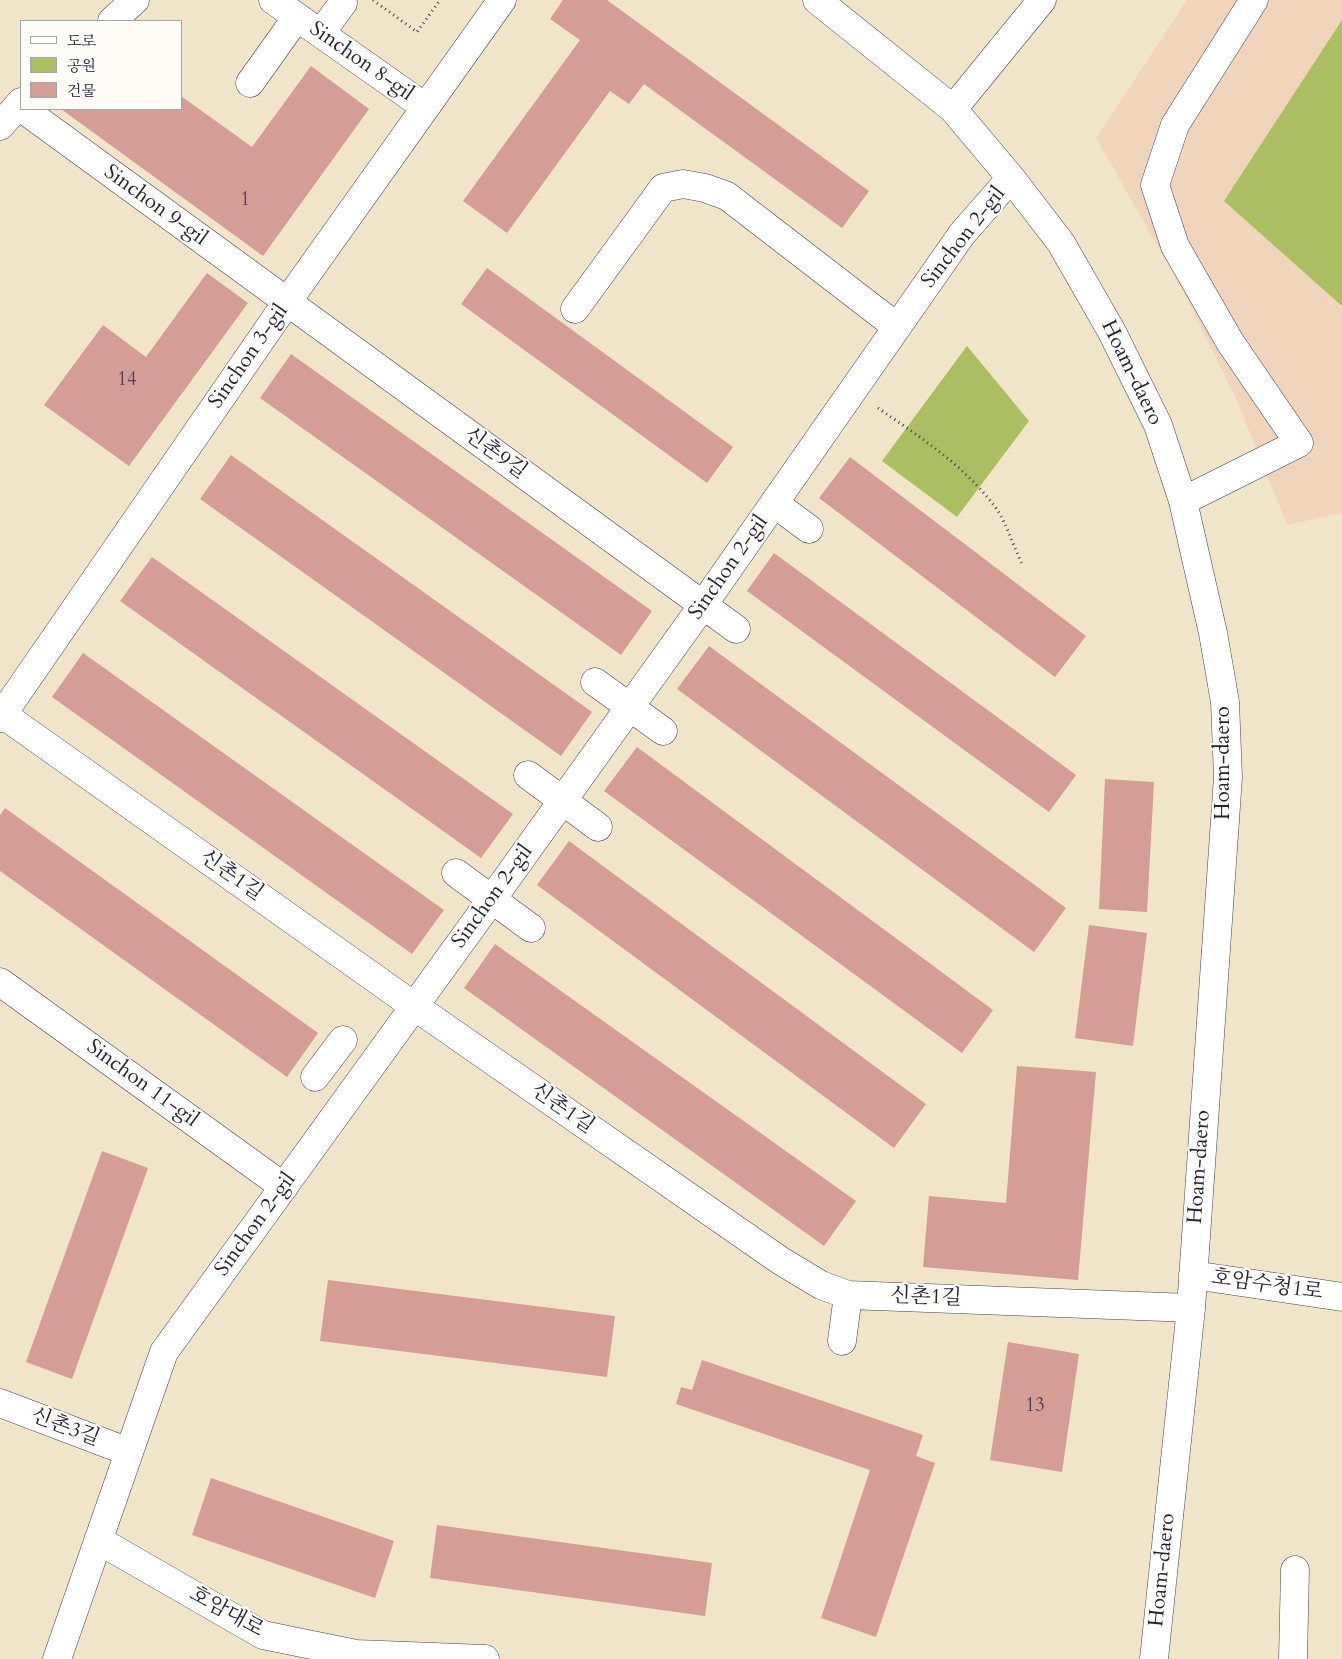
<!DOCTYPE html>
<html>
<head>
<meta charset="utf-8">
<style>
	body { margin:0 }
	#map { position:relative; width:1342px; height:1659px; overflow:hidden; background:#f1e5c9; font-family:Cardo,"Noto Serif KR",serif }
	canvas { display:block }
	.legend { position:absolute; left:20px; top:20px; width:162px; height:90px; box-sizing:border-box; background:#fdfcf7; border:1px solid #a5a5ac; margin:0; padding:6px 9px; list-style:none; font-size:15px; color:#22223b }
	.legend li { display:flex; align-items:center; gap:10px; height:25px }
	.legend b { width:25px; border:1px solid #a5a5ac }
</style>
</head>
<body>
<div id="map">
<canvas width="1342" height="1659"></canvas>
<ul class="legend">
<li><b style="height:6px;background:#fff"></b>도로</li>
<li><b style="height:14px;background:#acbe62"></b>공원</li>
<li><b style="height:14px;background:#d49d96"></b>건물</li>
</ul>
</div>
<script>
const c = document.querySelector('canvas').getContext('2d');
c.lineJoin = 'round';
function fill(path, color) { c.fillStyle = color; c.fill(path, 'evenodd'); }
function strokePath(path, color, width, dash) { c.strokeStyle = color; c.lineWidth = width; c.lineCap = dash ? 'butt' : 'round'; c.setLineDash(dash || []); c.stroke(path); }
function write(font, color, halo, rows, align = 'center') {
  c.font = font + ' Cardo,"Noto Serif KR",serif'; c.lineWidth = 4.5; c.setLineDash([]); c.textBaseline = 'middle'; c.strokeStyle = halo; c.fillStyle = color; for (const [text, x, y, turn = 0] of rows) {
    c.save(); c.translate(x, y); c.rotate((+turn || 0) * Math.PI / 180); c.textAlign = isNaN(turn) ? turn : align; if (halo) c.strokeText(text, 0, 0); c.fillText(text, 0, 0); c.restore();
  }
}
fill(new Path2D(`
	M1187 0H1342V513L1287 525 1237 401 1181 287 1096 138Z`), '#f0d5bc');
fill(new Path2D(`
	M1342 20V306L1224 201Z
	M967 346 1029 421 957 517 882 461Z`), '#acbe62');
fill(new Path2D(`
	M563 0H607L869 191 842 228 644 84 629 104 610 91 507 233 463 201 580 40 550 19Z
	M311 66 369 109 263 256 61 109H181V96L252 147Z
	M487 268 733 447 707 483 461 304Z
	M207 273 248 303 129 466 44 405 103 325 146 357Z
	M291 354 652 611 621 655 260 398Z
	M231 455 592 712 561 756 200 499Z
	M850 457 1086 636 1055 677 819 498Z
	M774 553 1076 775 1049 812 747 591Z
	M152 557 513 814 481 858 120 601Z
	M709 646 1066 908 1034 952 677 689Z
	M83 653 444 910 412 954 52 697Z
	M637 747 993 1010 962 1053 604 791Z
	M1105 779 1154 782 1147 912 1099 909Z
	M5 808 318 1033 287 1077 0 871V815Z
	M569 841 926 1104 894 1148 537 885Z
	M1089 925 1147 933 1133 1046 1075 1038Z
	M495 944 856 1201 824 1246 464 988Z
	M1017 1066 1096 1072 1078 1280 923 1267 929 1196 1006 1203Z
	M102 1151 148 1168 72 1379 26 1362Z
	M328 1280 615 1316 607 1377 320 1341Z
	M1008 1342 1079 1354 1062 1472 990 1460Z
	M702 1360 923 1435 916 1456 935 1463 876 1637 821 1618 870 1470 676 1404 681 1387 692 1390Z
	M211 1478 394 1541 375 1598 192 1535Z
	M437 1525 712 1563 705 1616 430 1578Z`), '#d49d96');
const minor = new Path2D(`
	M273 0 425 107
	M817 0 953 109 1011 178 1061 243 1112 332 1158 425 1183 501 1213 633 1225 702 1228 777 1191 1308 1154 1659
	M112 21 135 0
	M321 33 343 3
	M250 83 297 17
	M23 109 736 629
	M953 109 1042 0
	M0 126 21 102
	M575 309 663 188 683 184 705 188 727 196 897 327
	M1183 501 1299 443 1230 342 1175 246 1155 185 1175 125 1254 0
	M774 503 809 529
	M595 682 663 731
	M2 714 414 1006 781 1261 821 1285 848 1295 1191 1308
	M0 718 287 302 502 0
	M528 775 598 827
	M456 873 531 928
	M0 982 284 1187
	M315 1077 343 1040
	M1193 1275 1342 1297
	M842 1341 848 1295
	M0 1403 129 1452
	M98 1540 263 1635 356 1654 485 1659
	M57 1659 164 1352 492 899 703 605 962 234 1011 178
	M1293 1659 1295 1570`);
strokePath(minor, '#413f50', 29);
strokePath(new Path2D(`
	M373 0 417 32 440 0
	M878 408C921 438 967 467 998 511 1006 524 1015 549 1022 564`), '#413f50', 3, [1, 4]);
strokePath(minor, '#fff', 28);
write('19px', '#4e4152', null, [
	["1",245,201],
	["14",127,381],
	["13",1035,1407]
]);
write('21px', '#22223b', '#fdfcf7', [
	["Sinchon 8-gil",361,62,35],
	["Sinchon 9-gil",155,206,36],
	["Sinchon 2-gil",964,238,-52],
	["Sinchon 3-gil",249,357,-55],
	["Hoam-daero",1131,373,64],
	["신촌9길",495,454,36],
	["Sinchon 2-gil",729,568,-55],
	["Hoam-daero",1224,763,-90],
	["신촌1길",231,876,35],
	["Sinchon 2-gil",493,897,-54],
	["Sinchon 11-gil",142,1084,36],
	["신촌1길",562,1109,35],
	["Hoam-daero",1200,1167,-86],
	["Sinchon 2-gil",256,1225,-54],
	["호암수청1로",1267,1286,8],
	["신촌1길",926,1298,2],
	["신촌3길",65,1428,21],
	["Hoam-daero",1163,1570,-84],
	["호암대로",226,1613,29]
]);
</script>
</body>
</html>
